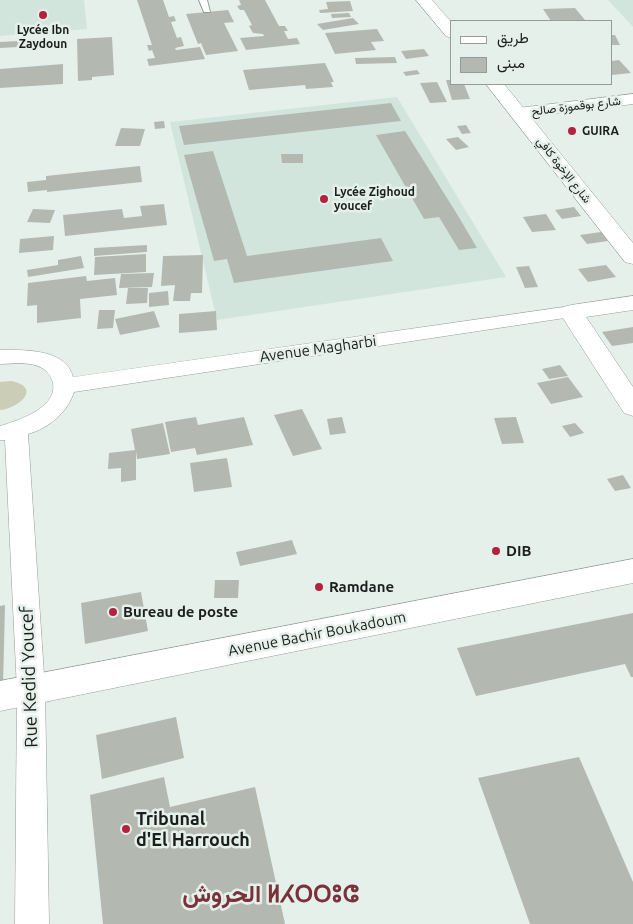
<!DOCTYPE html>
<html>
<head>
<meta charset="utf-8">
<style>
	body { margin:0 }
	#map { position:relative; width:633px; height:924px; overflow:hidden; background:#e5f0eb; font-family:Ubuntu,Vazirmatn,sans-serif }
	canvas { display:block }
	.legend { position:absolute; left:450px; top:20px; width:162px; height:65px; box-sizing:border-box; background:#e5f0eb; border:1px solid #949c99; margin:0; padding:6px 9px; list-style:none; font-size:15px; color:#1a1e1d }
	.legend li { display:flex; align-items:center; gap:10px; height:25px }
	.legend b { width:25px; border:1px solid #949c99 }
</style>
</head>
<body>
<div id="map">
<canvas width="633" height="924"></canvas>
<ul class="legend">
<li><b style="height:6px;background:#fff"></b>طريق</li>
<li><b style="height:14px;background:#b3b9b1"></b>مبنى</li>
</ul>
</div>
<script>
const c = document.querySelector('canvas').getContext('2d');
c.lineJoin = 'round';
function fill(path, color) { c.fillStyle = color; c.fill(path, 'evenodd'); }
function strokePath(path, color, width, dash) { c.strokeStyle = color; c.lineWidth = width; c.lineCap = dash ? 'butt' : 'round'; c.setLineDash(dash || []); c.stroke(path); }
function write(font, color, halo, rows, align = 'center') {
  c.font = font + ' Ubuntu,Vazirmatn,"Noto Sans Tifinagh",sans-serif'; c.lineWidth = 5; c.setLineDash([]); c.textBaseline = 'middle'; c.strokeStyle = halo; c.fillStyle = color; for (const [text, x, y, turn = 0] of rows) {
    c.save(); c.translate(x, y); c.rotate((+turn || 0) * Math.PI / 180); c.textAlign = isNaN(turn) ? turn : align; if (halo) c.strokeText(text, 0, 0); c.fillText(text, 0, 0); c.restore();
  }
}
fill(new Path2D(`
	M0 0H84L87 29 0 36Z
	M608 0H633V27Z
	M397 97 506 277 217 320 170 122Z`), '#d2e5dd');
fill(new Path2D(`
	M11 381C42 387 20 408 0 410V382Z`), '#cccdb7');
fill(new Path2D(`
	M137 0H163L169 17 174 16 176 21 171 22 177 38 181 37 184 46 175 48 176 50 200 47 205 59 149 66 147 59 155 58 152 50 149 51 147 45H152Z
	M239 0H265L279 26H285L288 31H284L288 39 297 38 300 44 246 50 240 38 264 36 263 34 253 33 249 26 252 25 244 10H240L237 6 241 5Z
	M350 1 353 11 320 13 319 10 328 9 326 2Z
	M575 8 585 20 551 21 543 9Z
	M228 10 234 22 224 23 238 51 206 55 201 43 198 44 186 14Z
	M349 13 351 17 332 18 331 14Z
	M353 18 359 24 323 30 317 24Z
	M377 29 384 41 371 42 376 50 335 54 325 33Z
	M612 35H615L620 45H612Z
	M112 37 114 75 92 77V80L78 81 77 39Z
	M38 40 37 46 0 48V42Z
	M424 49 429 56 406 59 401 51Z
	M395 57 397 63 356 64 355 58Z
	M619 60 631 73 612 75V61Z
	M325 63 334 82H331L333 87 306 89 305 85 249 90 243 70Z
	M63 64V84L0 88V69Z
	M417 70 420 74 406 76 403 72Z
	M446 80H452V84H464L470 99 452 100Z
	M437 82 447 102 430 103 420 83Z
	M391 103 401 121 184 145 179 126Z
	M164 121 165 128 155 129 154 122Z
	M466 125 471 133 462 134 457 126Z
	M121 128 145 129 140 146H115Z
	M405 131 457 214 477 248 459 250 439 217 424 219 376 135Z
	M458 137 469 147 456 150 446 139Z
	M213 151 247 256 381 238 393 261 234 283 227 259 214 261 184 155Z
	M281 154H303V163H282Z
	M140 166 142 182 47 192V190L28 192 27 182 46 180V176Z
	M164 204 167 225 65 236 63 215 122 209 124 218 142 216 140 206Z
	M574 207 581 216 562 219 555 210Z
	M33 209 55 210 50 223 27 222Z
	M546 214 556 230 532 232 523 217Z
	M601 232 608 241 587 244 580 235Z
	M54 236 53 250 19 253 20 239Z
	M147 245V252L94 256V248Z
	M146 254V272L94 275 95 257Z
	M203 255 202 293H191L190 301H173L175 285 161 286 163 256Z
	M81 256 84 268 28 277 27 270 58 265V260Z
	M606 265 616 277 588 282 578 269Z
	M529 266 538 287 525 288 516 267Z
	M154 273 152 287 119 288 121 274Z
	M86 276 87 281 115 278 117 295 80 299 81 318 37 323V305L27 306 28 283Z
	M128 288H148L147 303 126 304Z
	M168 291 169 305 149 307V293Z
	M99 310H115L113 328 97 329Z
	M154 311 160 327 120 335 115 319Z
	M216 311 217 330 179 333V314Z
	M633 327V343L612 346 602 332Z
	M560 365 568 376 549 379 542 369Z
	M568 377 583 397 551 404 537 383Z
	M302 409 322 449 293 456 274 415Z
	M196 417 198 425 244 417 253 445 197 455 195 448 171 452 165 422Z
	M342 417 346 433 330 435 327 419Z
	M516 417 524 443 502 444 494 418Z
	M163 423 170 454 137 459 136 451V480L121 482V468L108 469 109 453 135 450 131 429Z
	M575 423 584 433 570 437 562 426Z
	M227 458 232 487 194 492 190 463Z
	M623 475 631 488 615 491 607 479Z
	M292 540 297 554 240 566 236 552Z
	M215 580H239L238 598H214Z
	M141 592 148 631 85 644 81 603Z
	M5 605 3 686H0V606Z
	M633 613V677H631L625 664 476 696 457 648Z
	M176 717 184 758 102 779 96 735Z
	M579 757 633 882V924H530L478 778Z
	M164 777 170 807 255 787 285 924H103L90 795Z`), '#b3b9b1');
const service = new Path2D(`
	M199 0H207L210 12H204Z`);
const minor = new Path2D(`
	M633 94V104L519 118 513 116 511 113 513 110 519 108Z
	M571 306 578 308 581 312 578 316 74 392C67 413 49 428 28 434L45 690 49 924H15L17 690 5 440H0V426C17 421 58 408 53 383 51 377 48 371 42 368 30 361 13 364 0 364V350C23 350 66 348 73 377Z`);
const tertiary = new Path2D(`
	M633 559V583L0 711V681Z`);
const secondary = new Path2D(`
	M416 0H432L452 23V38L446 36Z
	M486 84H504L633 243V264L625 262Z
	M633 296V310L586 317 633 387V416L624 413 559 312 563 307 571 305Z`);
strokePath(service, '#939d9a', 2);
strokePath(minor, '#939d9a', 1);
strokePath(tertiary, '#939d9a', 1);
strokePath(secondary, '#939d9a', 1);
fill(service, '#fff');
fill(minor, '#fff');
fill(tertiary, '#fff');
fill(secondary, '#fff');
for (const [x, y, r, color] of [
	[43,15,5,"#b4223f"],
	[572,131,5,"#b4223f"],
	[324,199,5,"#b4223f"],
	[496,551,5,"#b4223f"],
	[319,587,5,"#b4223f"],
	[113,612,5,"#b4223f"],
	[126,829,5,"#b4223f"]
]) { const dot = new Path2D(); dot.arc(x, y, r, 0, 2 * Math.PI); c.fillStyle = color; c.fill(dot); strokePath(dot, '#e5f0eb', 2); }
write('bold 12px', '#1a1e1d', '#e5f0eb', [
	["Lycée Ibn",43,30,"center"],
	["Zaydoun",43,44,"center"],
	["GUIRA",582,131],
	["Lycée Zighoud",334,192],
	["youcef",334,206]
], 'left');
write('12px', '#1a1e1d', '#e5f0eb', [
	["شارع بوقموزة صالح",576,106,-7],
	["شارع الإخوة كافي",564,170,52]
]);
write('15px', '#1a1e1d', '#e5f0eb', [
	["Avenue Magharbi",318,349,-8],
	["Avenue Bachir Boukadoum",317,634,-11]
]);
write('bold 15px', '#1a1e1d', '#e5f0eb', [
	["DIB",506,551],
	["Ramdane",329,587],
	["Bureau de poste",123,612]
], 'left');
write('18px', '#1a1e1d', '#e5f0eb', [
	["Rue Kedid Youcef",29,677,-92]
]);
write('bold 18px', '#1a1e1d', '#e5f0eb', [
	["Tribunal",136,819],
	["d'El Harrouch",136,840]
], 'left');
write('bold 24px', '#793239', '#e5f0eb', [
	["الحروش ⵍⵃⵔⵔⵓⵛ",271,894]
]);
</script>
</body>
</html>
